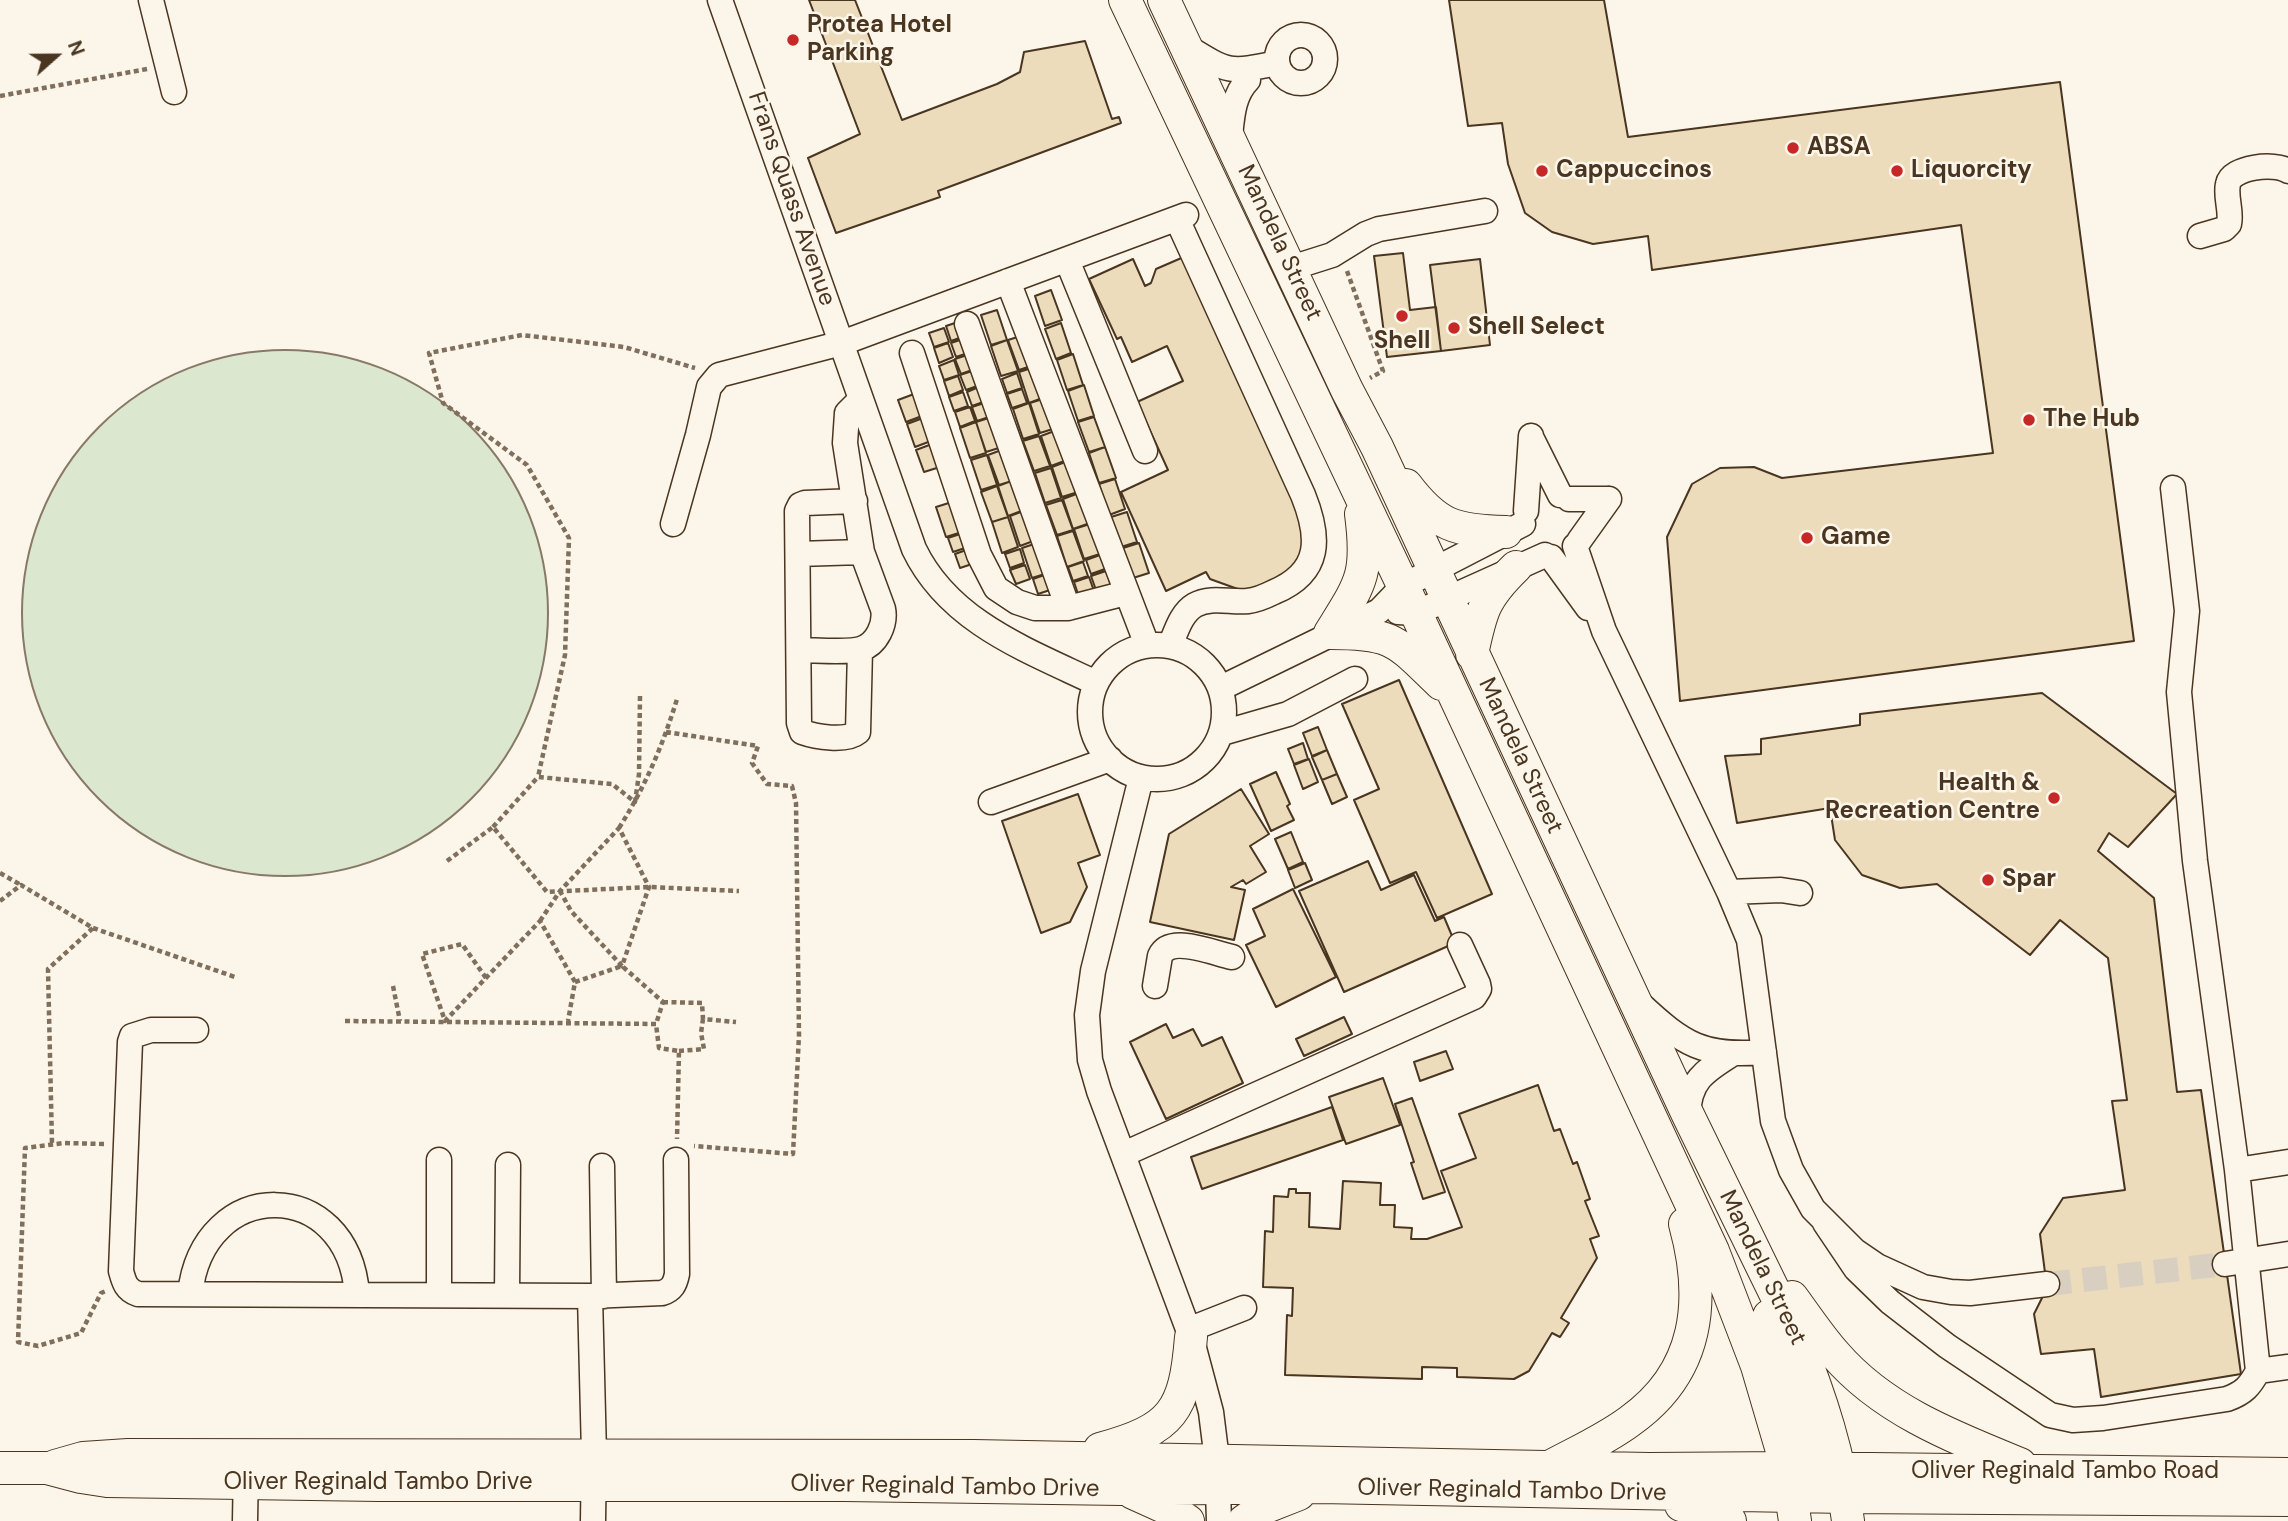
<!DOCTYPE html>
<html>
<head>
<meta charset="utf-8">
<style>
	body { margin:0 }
	#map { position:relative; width:2288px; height:1521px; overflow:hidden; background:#fbf6e9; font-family:"DM Sans",sans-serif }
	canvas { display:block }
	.north { position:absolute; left:21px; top:21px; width:70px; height:70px; -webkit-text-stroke:5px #fbf6e9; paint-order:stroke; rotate:69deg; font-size:19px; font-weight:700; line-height:28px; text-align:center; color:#4a3520 }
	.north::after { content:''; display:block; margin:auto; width:24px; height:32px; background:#4a3520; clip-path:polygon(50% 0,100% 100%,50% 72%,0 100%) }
</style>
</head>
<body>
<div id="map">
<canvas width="2288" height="1521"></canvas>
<div class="north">N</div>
</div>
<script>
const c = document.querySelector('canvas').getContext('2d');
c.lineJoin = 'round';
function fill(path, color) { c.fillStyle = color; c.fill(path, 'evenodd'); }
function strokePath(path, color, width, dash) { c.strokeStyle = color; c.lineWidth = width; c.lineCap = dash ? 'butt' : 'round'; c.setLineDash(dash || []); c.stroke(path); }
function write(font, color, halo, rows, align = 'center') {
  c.font = font + ' "DM Sans",sans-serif'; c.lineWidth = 5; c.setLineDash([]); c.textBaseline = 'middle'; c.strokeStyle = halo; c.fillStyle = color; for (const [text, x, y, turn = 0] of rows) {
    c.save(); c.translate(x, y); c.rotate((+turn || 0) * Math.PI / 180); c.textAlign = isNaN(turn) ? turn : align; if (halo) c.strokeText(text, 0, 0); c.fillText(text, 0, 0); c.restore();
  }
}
const green = new Path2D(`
	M22 613a263 263 0 1 1 526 0a263 263 0 1 1-526 0Z`);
fill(green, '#dce7d0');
strokePath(green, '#887966', 2);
const building = new Path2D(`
	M809 0H855L902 120 997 84 1020 72 1024 52 1085 41 1112 119 1119 117 1121 123 938 191 940 197 836 233 808 158 860 134Z
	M1449 0H1604L1628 137 2060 82 2134 641 1680 701 1667 537 1692 484 1720 468 1754 467 1782 478 1993 453 1961 225 1652 270 1648 236 1593 244 1552 232 1525 213 1508 164 1502 123 1468 126Z
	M1403 253 1410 310 1436 307 1441 351 1387 357 1374 256Z
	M1186 256 1311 530 1299 568 1246 592 1210 579 1206 572 1166 591 1121 492 1168 470 1137 402 1183 381 1167 346 1132 362 1121 337 1117 339 1089 279 1133 259 1145 286 1151 283 1156 269Z
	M1480 259 1490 345 1441 351 1430 265Z
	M1051 290 1062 320 1045 326 1035 296Z
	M997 310 1007 340 991 345 981 315Z
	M961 321 965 336 951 341 946 326Z
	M1061 323 1071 353 1056 359 1045 329Z
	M944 328 949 342 934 347 929 333Z
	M1024 335 1034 365 1019 370 1008 340Z
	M966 338 971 352 956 357 951 343Z
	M1007 340 1018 371 1001 376 991 346Z
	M948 343 953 357 939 363 934 348Z
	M970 354 975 369 961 374 955 359Z
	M1073 354 1083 385 1067 390 1057 360Z
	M954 360 959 375 944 380 939 366Z
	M1035 367 1045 397 1029 403 1019 372Z
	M975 370 980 385 966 390 960 375Z
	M1017 373 1022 388 1007 393 1002 379Z
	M958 376 963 390 949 396 944 381Z
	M1084 385 1094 416 1078 421 1068 391Z
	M981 386 986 401 972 406 967 392Z
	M1022 389 1027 403 1012 408 1007 394Z
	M963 392 968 406 954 411 949 397Z
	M914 394 922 416 906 422 898 400Z
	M1046 398 1056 428 1040 433 1030 403Z
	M987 402 992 416 977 421 972 407Z
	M1029 403 1039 434 1023 439 1013 409Z
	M970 407 975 421 960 427 955 412Z
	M992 417 1002 447 986 452 976 422Z
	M1094 417 1105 447 1089 452 1078 422Z
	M923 418 931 441 915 447 907 424Z
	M976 422 986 453 970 458 960 428Z
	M1057 430 1067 460 1051 466 1041 436Z
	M1039 436 1050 466 1034 471 1023 441Z
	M932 444 940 467 924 472 916 450Z
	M1105 447 1116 478 1099 483 1089 453Z
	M1004 449 1015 480 999 485 988 455Z
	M987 455 997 485 981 490 971 460Z
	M1068 461 1078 492 1062 497 1052 467Z
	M1051 468 1061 498 1045 503 1035 473Z
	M1115 479 1125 509 1109 515 1099 484Z
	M1014 480 1024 510 1008 516 998 486Z
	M997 486 1008 517 992 522 981 492Z
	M1079 493 1090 523 1073 529 1063 499Z
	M1062 500 1073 530 1057 535 1046 505Z
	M952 502 962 532 946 537 936 507Z
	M1026 510 1036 540 1020 546 1010 516Z
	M1127 512 1137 542 1121 547 1111 517Z
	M1008 517 1018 547 1002 553 992 522Z
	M1090 524 1100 554 1084 559 1074 529Z
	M1073 531 1084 561 1067 567 1057 536Z
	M963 533 968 547 953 552 948 538Z
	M1037 543 1048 573 1032 578 1022 548Z
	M1139 543 1149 573 1133 578 1123 548Z
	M969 549 975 563 960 568 955 554Z
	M1020 549 1024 563 1010 568 1005 554Z
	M1100 555 1105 569 1091 574 1086 560Z
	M1083 562 1088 576 1073 581 1068 567Z
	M1025 565 1030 579 1016 584 1010 570Z
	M1106 571 1111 585 1096 590 1091 576Z
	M1047 574 1053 589 1038 594 1033 579Z
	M1089 577 1094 591 1079 597 1074 582Z
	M1399 680 1492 894 1437 918 1416 872 1390 883 1354 800 1379 789 1342 704Z
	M2042 693 2177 794 2128 847 2109 833 2098 851 2154 898 2177 1092 2201 1090 2241 1374 2101 1397 2094 1349 2041 1354 2034 1314 2047 1288 2040 1234 2063 1198 2125 1190 2112 1101 2127 1100 2108 958 2060 920 2030 955 1937 884 1900 888 1862 875 1835 840 1830 808 1737 823 1725 756 1761 754V739L1860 725V714Z
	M1318 727 1327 750 1312 756 1303 733Z
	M1303 743 1308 759 1294 764 1288 749Z
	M1327 750 1337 774 1322 780 1312 757Z
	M1309 759 1318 782 1303 789 1294 765Z
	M1276 772 1290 804 1287 806 1294 820 1271 831 1250 784Z
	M1337 774 1347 797 1332 804 1322 780Z
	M1241 789 1269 834 1250 846 1266 872 1246 884 1243 880 1231 887 1245 890 1234 940 1150 922 1169 834Z
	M1078 794 1100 855 1078 863 1087 887 1070 922 1041 933 1002 821Z
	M1291 832 1303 862 1288 869 1275 839Z
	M1368 861 1381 890 1414 875 1435 921 1444 917 1455 943 1344 992 1299 891Z
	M1305 863 1312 880 1295 888 1288 870Z
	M1293 889 1336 977 1276 1007 1246 945 1265 936 1253 909Z
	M1344 1017 1352 1034 1304 1056 1296 1039Z
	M1166 1024 1173 1038 1193 1029 1202 1046 1222 1037 1243 1083 1166 1119 1130 1042Z
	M1446 1051 1453 1069 1420 1081 1414 1062Z
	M1383 1078 1400 1125 1346 1144 1329 1097Z
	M1538 1085 1554 1131 1560 1129 1573 1164 1577 1162 1590 1199 1585 1201 1599 1236 1590 1239 1597 1258 1561 1318 1569 1323 1560 1337 1552 1333 1529 1371 1514 1379 1457 1377V1368L1422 1367V1379L1285 1375 1287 1315 1292 1316 1293 1288 1263 1287 1265 1231 1273 1232 1274 1196 1288 1197 1289 1189H1296V1193H1310L1309 1227 1340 1229 1343 1181 1381 1183 1380 1205H1395L1394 1227 1412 1228 1411 1239H1427L1462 1227 1441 1171 1476 1158 1459 1114Z
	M1412 1098 1445 1192 1423 1199 1411 1163 1414 1162 1395 1104Z
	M1332 1107 1343 1140 1202 1189 1191 1157Z`);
fill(building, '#ecdcbc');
strokePath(building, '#4a3520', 2);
strokePath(new Path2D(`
	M2047 1284 2225 1264`), '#d8cfc1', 24, [24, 12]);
const minor = new Path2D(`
	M151 0 174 92
	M720 0 914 549C949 622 1027 650 1096 683
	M1277 59a24 24 0 1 1 48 0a24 24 0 1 1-48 0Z
	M1187 47C1229 73 1229 73 1277 63
	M1230 137C1232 117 1233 95 1248 80
	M2200 236 2224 229 2229 224C2232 211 2225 197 2228 184 2231 167 2275 162 2288 171
	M1067 260 1145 451
	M1291 268 1332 255 1366 234 1379 229 1485 211
	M1008 281 1147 645
	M967 324 1068 608 1126 593
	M912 353 979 555 996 588 1017 602 1035 608H1068
	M1531 437 1560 495
	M1569 499H1609
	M855 501 805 503 800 505 797 511 799 723 802 732C816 737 846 742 858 732L860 650
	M1526 511 1531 436
	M673 524 698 435 709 387 719 375 842 343 1186 215
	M1579 541 1609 499
	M1575 546 1604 631 1729 892 1749 940 1773 1121 1791 1170 1813 1209 1855 1251 1877 1266 1923 1287 1951 1292 1970 1293 2047 1284
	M798 554 862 552
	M1551 557 1588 608
	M1398 612 1416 613 1545 555
	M1090 712a67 67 0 1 1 134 0a67 67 0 1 1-134 0Z
	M1170 646C1176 632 1181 613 1195 605 1211 596 1231 603 1248 601 1257 600 1266 596 1274 592 1322 572 1320 537 1303 495L1177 219
	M799 650C814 650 849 653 861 649 877 644 886 624 883 609L862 552 845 443 847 413 861 399
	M1221 688 1379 611 1403 586 1523 524
	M1222 733 1288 714 1355 679
	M1141 778 1093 971 1087 1015 1090 1060 1099 1091 1191 1337 1211 1412 1217 1460 1219 1521
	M991 802 1110 759
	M1729 892 1781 890 1800 893
	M1155 986 1160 956C1170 934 1213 953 1232 957
	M1640 1004C1684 1045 1703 1057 1764 1052
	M196 1030H151L132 1036 130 1042 121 1271C124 1282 126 1290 138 1294L590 1296 662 1293C672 1290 675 1284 677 1274L676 1160
	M1688 1115C1689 1080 1705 1071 1732 1054
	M1124 1154 1474 997 1479 989 1478 984 1460 945
	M439 1160V1294
	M602 1166 604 1296
	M2237 1170 2288 1162
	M1825 1223 1856 1269 1890 1302 1947 1346 2050 1415 2073 1420 2103 1418 2227 1399C2244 1393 2250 1386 2258 1371L2237 1170 2195 861 2179 692 2187 611 2173 488
	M2225 1264 2288 1254
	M190 1294C203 1175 348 1176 357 1294
	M507 1295 508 1165
	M590 1296 594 1454 593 1521
	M1188 1330 1244 1308
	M2258 1371 2288 1367
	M245 1521 246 1466`);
const major = new Path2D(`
	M1125 0 1416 613 1713 1251 1757 1366 1787 1468 1795 1521
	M1164 0 1347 390 1377 447 1688 1115 1796 1336C1821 1397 1840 1456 1848 1521
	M1406 485C1437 526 1455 531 1506 532
	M1330 633C1361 583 1369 575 1361 514
	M1330 633C1395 633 1396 641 1441 684
	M1472 654C1481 611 1484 598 1516 567
	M1792 1297C1806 1316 1819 1336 1835 1354 1883 1410 1953 1437 2020 1464
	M1769 1316 1805 1451 1804 1469 1795 1489
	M1100 1449C1173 1429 1185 1411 1191 1337
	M55 1466 83 1458 128 1455 974 1456 1649 1469 1787 1468 2288 1474
	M1551 1466C1577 1452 1606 1439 1630 1421 1699 1372 1706 1300 1685 1224
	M0 1468H47L81 1477 107 1481 379 1485H844L1122 1489 1320 1487 1845 1497 2288 1500
	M1133 1493 1173 1511 1188 1521
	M1681 1505 1730 1521
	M1244 1521 1261 1509 1299 1494`);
strokePath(minor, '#4a3520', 27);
strokePath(major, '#4a3520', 34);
strokePath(new Path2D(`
	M0 96 147 69
	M1347 271 1383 371 1370 378
	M640 696 639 774 635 802 612 784 538 777 565 655 569 538 527 465 443 403 429 353 522 335 624 347 695 368
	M666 732 758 746 752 763 767 784 792 786 796 803 799 1035 793 1154 694 1146
	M493 827 538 777
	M619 828C645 787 663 745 677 699
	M447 861 493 827 547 892 649 887 739 891
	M0 873 21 885
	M0 901 21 885 93 928 48 969 52 1144
	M540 921 560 891 619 828 649 887 622 966 571 911 560 891
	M93 928 235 977
	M486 978 462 944 422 954 445 1021 540 921 575 982 568 1021
	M575 982 622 966 663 1002 656 1024
	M393 986 400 1021
	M663 1002 702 1003 703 1019 736 1022
	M345 1021 656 1024 659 1048 679 1051 677 1139
	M679 1051 704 1049 701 1033 703 1019
	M104 1144 64 1143 25 1148 18 1342 38 1346 81 1333 101 1293 106 1291`), '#7f6f5c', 4.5, [5, 3.5]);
strokePath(minor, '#fbf6e9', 24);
strokePath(major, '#fbf6e9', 32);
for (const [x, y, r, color] of [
	[793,40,7,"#c62828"],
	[1793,148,7,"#c62828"],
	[1542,171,7,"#c62828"],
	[1897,171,7,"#c62828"],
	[1402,316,7,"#c62828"],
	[1454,328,7,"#c62828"],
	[2029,420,7,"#c62828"],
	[1807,538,7,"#c62828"],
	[2054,798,7,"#c62828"],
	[1988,880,7,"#c62828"]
]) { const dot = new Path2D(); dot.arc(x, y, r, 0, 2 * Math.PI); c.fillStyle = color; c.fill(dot); strokePath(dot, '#fbf6e9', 2.5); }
write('bold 24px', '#4a3520', '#fbf6e9', [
	["Protea Hotel",807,26],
	["Parking",807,54],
	["ABSA",1807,148],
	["Cappuccinos",1556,171],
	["Liquorcity",1911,171],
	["Shell Select",1468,328],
	["Shell",1402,342,"center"],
	["The Hub",2043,420],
	["Game",1821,538],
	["Health &",2040,784,"right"],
	["Recreation Centre",2040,812,"right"],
	["Spar",2002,880]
], 'left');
write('24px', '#4a3520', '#fbf6e9', [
	["Frans Quass Avenue",791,199,71],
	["Mandela Street",1279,243,65],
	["Mandela Street",1520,756,65],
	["Mandela Street",1762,1268,64],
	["Oliver Reginald Tambo Road",2065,1472],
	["Oliver Reginald Tambo Drive",378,1483],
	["Oliver Reginald Tambo Drive",945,1487,1],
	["Oliver Reginald Tambo Drive",1512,1491,1]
]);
</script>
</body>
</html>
